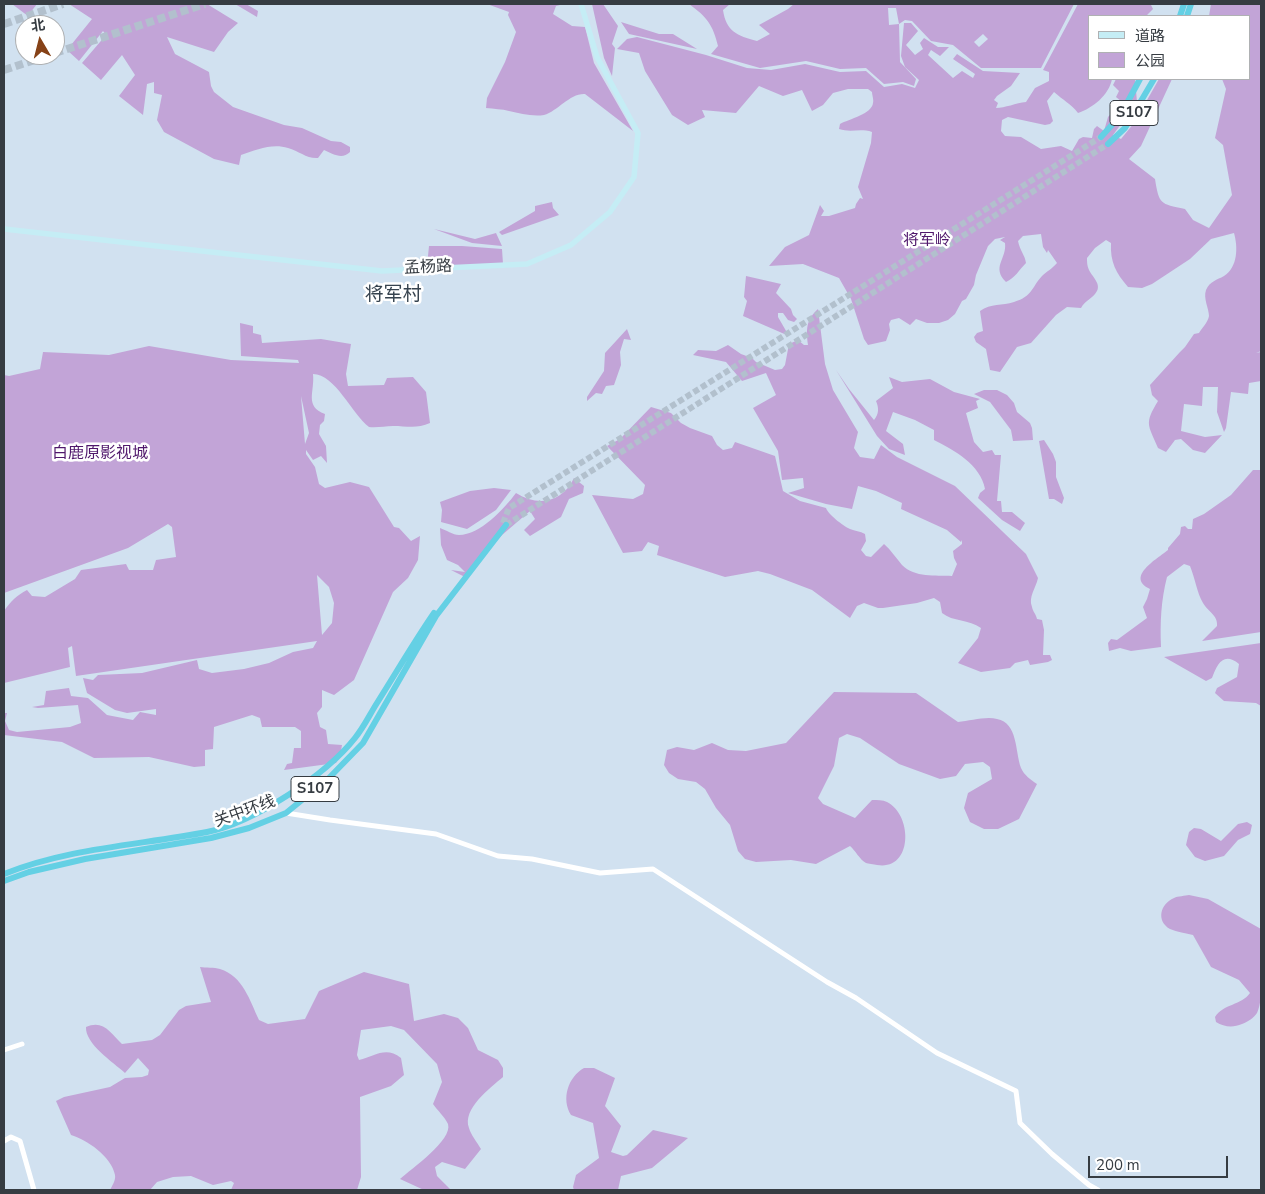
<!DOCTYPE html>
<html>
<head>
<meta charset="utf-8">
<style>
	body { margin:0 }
	#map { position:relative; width:1265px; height:1194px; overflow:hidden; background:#d1e1f0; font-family:"Nunito Sans","Noto Sans SC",sans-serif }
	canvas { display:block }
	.frame { position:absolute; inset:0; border:5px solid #363c42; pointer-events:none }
	.legend { position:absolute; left:1088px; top:15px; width:162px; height:65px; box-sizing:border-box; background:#fff; border:1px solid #afb1b3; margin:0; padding:6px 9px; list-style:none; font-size:15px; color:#363c42 }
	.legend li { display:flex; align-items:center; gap:10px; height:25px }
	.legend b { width:25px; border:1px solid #afb1b3 }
	.north { position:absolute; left:15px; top:15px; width:50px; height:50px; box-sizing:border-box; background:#fff; border:1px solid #afb1b3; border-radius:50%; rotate:352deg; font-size:14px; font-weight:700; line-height:20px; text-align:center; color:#363c42 }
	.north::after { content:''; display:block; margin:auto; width:18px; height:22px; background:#864217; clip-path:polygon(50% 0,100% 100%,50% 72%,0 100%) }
	.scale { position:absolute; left:1088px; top:1156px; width:140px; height:22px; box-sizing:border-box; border:2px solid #363c42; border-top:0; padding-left:6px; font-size:15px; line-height:18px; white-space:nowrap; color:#363c42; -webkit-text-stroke:4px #fff; paint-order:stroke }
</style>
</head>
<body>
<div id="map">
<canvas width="1265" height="1194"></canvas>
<div class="frame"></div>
<ul class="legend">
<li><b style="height:6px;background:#c5edf5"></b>道路</li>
<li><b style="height:14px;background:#c2a4d7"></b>公园</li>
</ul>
<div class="north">北</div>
<div class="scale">200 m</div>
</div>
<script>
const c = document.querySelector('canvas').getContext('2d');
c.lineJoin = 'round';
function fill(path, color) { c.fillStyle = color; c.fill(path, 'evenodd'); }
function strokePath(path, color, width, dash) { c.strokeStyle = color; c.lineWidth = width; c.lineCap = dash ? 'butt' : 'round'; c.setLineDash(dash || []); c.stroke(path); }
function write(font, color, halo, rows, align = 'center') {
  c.font = font + ' "Nunito Sans","Noto Sans SC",sans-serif'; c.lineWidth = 5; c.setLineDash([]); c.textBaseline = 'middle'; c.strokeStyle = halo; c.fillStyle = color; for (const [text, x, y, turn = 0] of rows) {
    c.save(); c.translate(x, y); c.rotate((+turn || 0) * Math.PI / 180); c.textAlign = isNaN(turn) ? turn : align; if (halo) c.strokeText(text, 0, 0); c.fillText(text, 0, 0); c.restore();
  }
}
fill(new Path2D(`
	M12 4H37L30 13 34 17 32 19Z
	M69 4H207L238 23 228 32 214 52 167 37 175 54 209 72 211 86 214 92 233 107 284 125 302 128 331 141 341 142 350 147V152C342 160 333 154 324 150L318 158C307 159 299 151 288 148 272 143 256 150 241 155L239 165 214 159 164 132 157 120 162 95 154 93V82L147 84 143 115 119 96 135 75 122 55 101 80 82 63 106 35 103 31 79 61 67 50 92 19Z
	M235 4H246L258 11 257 17Z
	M487 4H564L556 6 553 14 572 26 585 27 594 63 633 131 585 94C570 93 558 111 544 115 532 117 520 113 509 111 502 109 494 109 486 108L487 98 505 62 516 32 508 15 509 12Z
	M592 4H603L618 26 612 44 615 48 612 76 604 58Z
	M689 4H730L723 10C726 31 737 36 757 41L770 34 759 25 788 9 794 4H1074L1041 68H981L953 45 931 41 912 21 905 20 899 24 896 8H888L889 25 899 24 900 62 916 79 914 86 903 82 884 84 866 68 840 69 806 61 760 68 711 54 718 46C713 25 707 17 689 4ZM983 34 988 39 979 47 974 42Z
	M1078 4H1152L1151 5 1153 9 1146 16H1089V79H1112C1109 95 1093 108 1078 113 1071 104 1063 100 1054 92L1047 101 1053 121 1050 124 1045 125 1008 117 1002 120 1001 131 1005 136 1021 137 1041 149 1061 146 1072 151 1079 139 1083 137 1092 138 1094 129 1097 126 1104 131 1108 117 1122 102 1116 97 1119 91 1113 85 1116 79H1135L1137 102 1113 135 1121 139 1134 123 1159 79H1172L1141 146 1129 159 1155 179C1159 204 1160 204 1185 209L1193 220 1209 228 1232 195 1223 145 1215 138 1226 89 1222 79H1249V16H1209L1211 4H1261V351L1256 353 1261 352V381L1249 383 1248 394 1231 392 1226 428 1224 432 1217 412 1218 387H1203L1202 406 1184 404 1181 431 1205 437 1222 435 1205 453 1193 450 1181 439 1175 440 1166 452 1158 448C1148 424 1144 424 1158 401L1152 395 1150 385 1180 352 1185 347 1194 334 1199 333C1202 328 1208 322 1209 316 1209 309 1203 298 1206 290 1210 281 1217 280 1224 276 1238 267 1238 247 1234 233L1211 239 1190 259 1152 284 1142 288 1128 287C1116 273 1110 262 1111 243L1106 240 1095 248 1087 258C1087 262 1087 266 1089 270 1093 278 1103 285 1095 294 1091 299 1085 301 1081 308L1067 307 1056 315 1031 343 1017 347 1000 372 990 370 986 349 976 342 974 337 977 333 983 331 980 311C991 303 1002 306 1014 302 1033 296 1031 288 1042 276 1047 271 1052 269 1057 263L1048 250 1047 253 1043 247 1041 234 1023 236 1018 241C1020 251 1025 255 1026 263 1019 270 1015 278 1006 282 991 267 1007 259 1005 243L1000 240 1005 237 995 239 988 246 976 275 974 285 966 299 962 301 955 314 948 320 939 323H927L916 319 910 325 899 318 891 320 889 324 890 330 886 341 868 345 864 339 851 299 839 278 803 264 769 266 785 247 809 235 820 205 824 211 821 216H829L855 208 856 204 860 198 863 199 858 187 871 143 872 132C860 128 851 133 839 129L840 124C849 119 872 114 873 103 874 100 872 95 872 92L868 89H848L833 93 823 105 812 111 802 90 783 96 759 86 736 113 702 110 705 117 688 125 672 115 645 71 639 53 617 49 627 39 637 37 706 55 747 68 771 70 805 64 840 72 866 71 884 87 902 84 915 88 919 80 905 67 901 56 904 23H911L918 31 906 45 915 55 923 49 920 43 924 38 938 47H949L940 56 931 50 928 55 953 78 962 71 973 78 975 74 953 59 957 54 983 71 1020 73 1011 86 997 96 994 100 998 103 996 108C1005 108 1016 103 1026 102L1035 88 1049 81V72L1043 70Z
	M621 22 659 34H673L697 49 629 34Z
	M552 202 553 208 559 215 502 235 499 232 535 211V206Z
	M434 229 475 239 496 233 502 246 472 243Z
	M429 246H462L502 249 503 264 427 266Z
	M746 276 781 284 776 293 791 309 793 315 797 319 794 322 788 320 783 313H778V317L789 336 743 316 747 301 744 297Z
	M818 309 825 364 833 390 858 432 854 448 860 457 874 459 881 445 897 457 955 486 1026 554 1038 578C1036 588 1028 597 1032 607 1033 612 1036 614 1037 619L1042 620 1044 630 1043 655H1050L1052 660 1048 662 1030 665 1028 660 1015 663 1010 668 981 672 958 663 978 638 981 628C969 619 953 622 942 613L940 602 934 598 917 603 883 608H878L864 603 857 606 850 618 812 590 770 574 758 571 725 577 657 555 659 546 648 542 642 551 623 553 592 495 633 499 643 494 645 485 607 446 620 439 651 407 671 413 681 423 690 428 712 436 717 445 723 450 732 448 735 442 775 456 783 491 800 501 826 508C828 514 843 526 850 529 855 531 860 531 865 534L866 541 861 550 866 556 871 557 884 544C891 550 896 558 902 565 915 578 935 575 952 576L957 564 954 558 953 551 962 544V540L961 542 947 530 901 509 902 503 876 491 858 486 852 509 826 504 788 493 804 488 803 478 782 480 778 451 753 408 776 395 766 373 742 381 726 362 693 355 698 350 716 351 728 345 741 354 752 358 756 362 775 370 782 369 785 365 789 344 798 340 804 345H808C806 329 806 320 818 309Z
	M240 323 253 326V333L261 335 262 343 321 339 351 344 346 374 348 386 384 385 387 378 413 377 426 392 430 423C417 429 407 426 393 426 385 426 377 428 369 427 352 414 335 374 313 374 315 392 304 406 325 414L324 421 320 425 319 434 326 446 327 463 321 456 313 460 306 450V454L315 467 319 484 325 488 350 482 369 487 394 527 399 528 411 541 420 536 418 560 408 578 393 592 354 680 334 695 322 690V707L317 713 320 727 326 730 328 744 342 745 340 757 336 763 284 770 287 764 292 763 294 748H301V731L295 727H262L260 718 252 715 214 727 213 749 205 750V766L194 767 149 757 94 758 62 742 4 735V713H7L5 721 9 730 17 732 70 727 81 723 78 705 38 708 32 707 44 705 46 691 69 688 71 696 88 698 107 715 133 720 140 712 156 715V709L127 713 115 710 87 693 83 678 93 680 98 675 142 673 197 660 199 669 212 673 244 669 269 663 293 652 313 648 317 641 76 676 72 646 68 648 70 667 4 683V611C10 602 17 595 27 590L32 596 45 597 75 579 81 570 126 564 129 570H153L156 560 176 557 172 527 168 524 128 548 4 593V375L9 376 40 369 43 352 109 355 149 346 231 360 299 363 298 360 241 356ZM301 396 309 433 305 444ZM317 575 329 587 334 603 332 623 322 635Z
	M627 329 631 340 624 339 620 352 621 365 614 385 606 386 602 394 596 393 587 401V397L604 371 605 353Z
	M836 370 849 389 874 420C879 414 879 408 876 401L893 388 889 377 902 382 930 379 954 392 980 399 976 401 978 408 966 413 974 442 983 452 992 450 995 455H1001L997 501H1001L1002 512H1012L1025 523 1020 531 1002 520 978 498 980 493 985 489C981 465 954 450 934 440V430L915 420 893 412 886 431 903 444 905 455 889 449 877 436Z
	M984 390H997L1007 395 1014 403 1017 412 1030 423 1032 428 1033 440 1013 441 1011 430 990 402 974 394Z
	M1044 440 1053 454 1056 462V477L1064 498 1062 504 1054 499H1049L1039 441Z
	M1253 470H1261V632L1202 641 1217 626C1218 615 1208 612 1203 603 1197 593 1195 578 1190 566L1184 564 1167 577C1161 601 1160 622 1161 647L1131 651 1120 648 1109 651 1108 643 1111 639 1117 640 1147 618 1143 607 1147 599 1150 589C1125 577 1157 559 1168 550V548L1180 534 1181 527 1185 526 1188 529H1192L1193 519 1204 514 1231 495Z
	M574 478 584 486 583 493 569 499 561 517 530 536 524 530 535 519 530 511 502 535 465 577 451 570 465 572 458 565 447 560 441 545 440 528C446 530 453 535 459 535 480 535 504 509 516 493 538 507 562 503 574 478Z
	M494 488 511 490 496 510 467 529 441 522 442 510 440 502 470 491Z
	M1261 643V706L1256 703 1224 701 1215 693 1217 688 1237 677 1239 664C1223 651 1217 665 1212 678L1206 681 1164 657Z
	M834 692 916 693 958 722C970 721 986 716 997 719 1018 723 1015 751 1021 768 1024 775 1031 780 1037 784L1019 819 998 829H984L970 822 964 808 968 793 992 779 990 767 983 762 965 764 956 776 940 779 899 764 860 738 847 734 839 738 834 766 818 798 823 804 855 818 872 800C877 800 883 800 887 802 913 815 913 871 877 865 874 864 868 864 866 863 860 860 855 850 850 846L816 864 791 860 756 862 745 859 738 851 730 825 716 808 705 789 696 782 678 779 669 773 664 765 667 750 677 747 694 750 712 743 728 750 746 751 786 743Z
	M1247 822 1252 825 1250 834 1238 840 1224 856 1205 861 1195 857 1186 845 1189 832 1194 828 1201 829 1221 841 1238 824Z
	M1189 895 1208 899 1261 929C1261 948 1265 998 1257 1013 1254 1018 1247 1022 1242 1024 1233 1028 1224 1027 1216 1022L1215 1017C1223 1004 1242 1005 1250 993L1239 980 1211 967 1193 935C1186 933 1177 932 1170 929 1156 921 1160 904 1174 898 1178 896 1185 896 1189 895Z
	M200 967C206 968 214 967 220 969 243 976 250 1001 259 1020L268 1024 305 1019 319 991 364 972 409 984 414 1021 444 1014 458 1018 468 1028 478 1050 498 1060 503 1068V1077C490 1088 462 1109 469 1128 471 1135 477 1142 481 1149L465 1169 442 1162 435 1167 437 1176 451 1190H424L400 1179C411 1169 453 1140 448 1124 445 1117 437 1110 433 1104L442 1082 437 1064 404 1030 391 1026 361 1030 357 1055 359 1060C375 1056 386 1046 401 1058L404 1075 391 1086 360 1097 361 1177 357 1190H231L234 1183 231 1181 213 1185 191 1176 173 1177 157 1182 150 1190H110C112 1186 116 1180 115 1175 112 1157 86 1139 71 1135L56 1101 64 1097 110 1087 125 1078 142 1077 148 1075 149 1070 138 1058 125 1073C113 1062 85 1044 86 1027 103 1019 111 1033 122 1044L152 1040 160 1035 179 1010 186 1006 211 1002Z
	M584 1068H594L615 1078 605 1106 621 1126 611 1152 623 1156 627 1155 653 1130 688 1138 652 1168 621 1176 618 1190H574L573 1187 576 1175 599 1158 593 1123 571 1115C561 1099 568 1077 584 1068Z`), '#c2a4d7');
strokePath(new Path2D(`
	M503 523 509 508 1101 137
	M506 525 1108 144`), '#b2c0cd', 6, [6, 3]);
strokePath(new Path2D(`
	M4 24 63 4
	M55 53 205 4
	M4 70 50 55`), '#b2c0cd', 8, [8, 4]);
strokePath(new Path2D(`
	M286 813 330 820 436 834 498 856 532 859 600 873 653 869 827 982 856 998 937 1053 1016 1091 1020 1123 1052 1154 1089 1185 1098 1190
	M4 1050 22 1044
	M4 1141 11 1137 20 1141 34 1190`), '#fff', 5);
strokePath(new Path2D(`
	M4 229 382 271 527 264 571 245 610 212 634 177 638 133 597 57 581 4`), '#c5edf5', 5.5);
strokePath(new Path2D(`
	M1180 16 1184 4
	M1187 16 1191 4
	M1101 137 1120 116 1140 79
	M1108 144 1125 128 1154 79
	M4 874C68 848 140 845 207 832 253 823 326 775 355 738 364 727 370 714 377 703 396 673 414 642 434 613
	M4 881 29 872 85 859 211 838 249 828 286 813 329 778 363 743 436 616 506 525`), '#64d0e4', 6);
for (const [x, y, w] of [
	[1134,113,48],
	[315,789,48]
]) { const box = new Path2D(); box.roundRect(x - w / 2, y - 12.5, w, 25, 4); c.fillStyle = '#fff'; c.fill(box); strokePath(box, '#363c42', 1); }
write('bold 15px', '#363c42', null, [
	["S107",1134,113],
	["S107",315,789]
]);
write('16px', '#50186c', '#fff', [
	["将军岭",927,241],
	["白鹿原影视城",100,454]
]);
write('16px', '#363c42', '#fff', [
	["孟杨路",428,268,-3],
	["关中环线",245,812,-20]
]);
write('19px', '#36434f', '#fff', [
	["将军村",393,295]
]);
</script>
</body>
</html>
